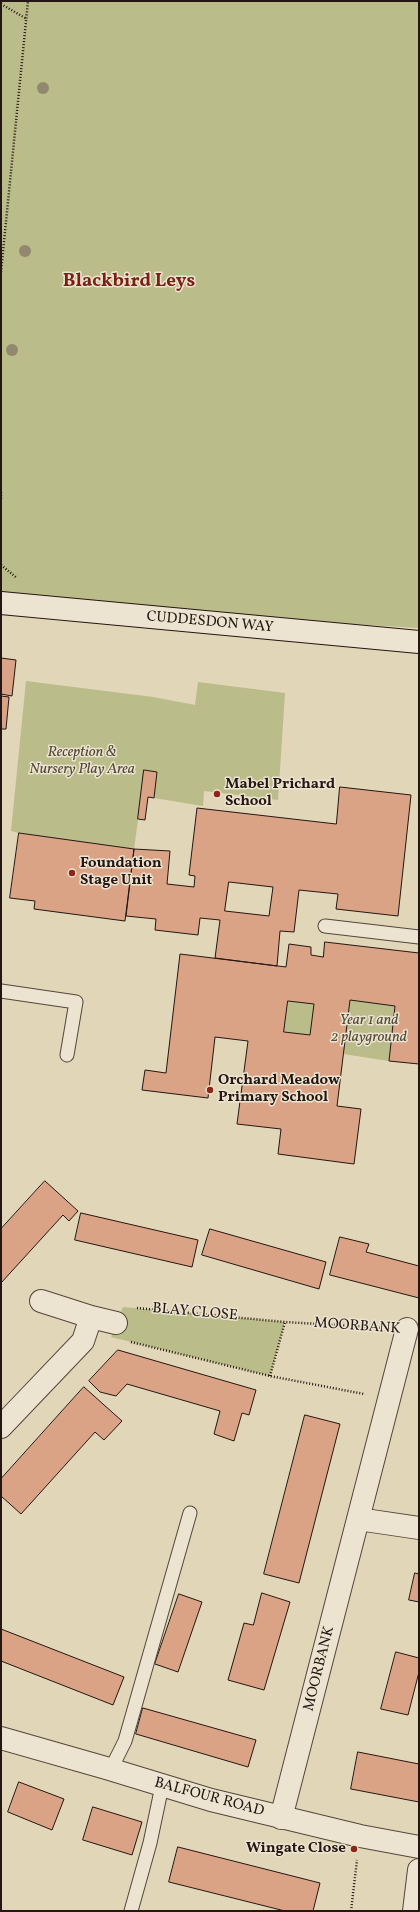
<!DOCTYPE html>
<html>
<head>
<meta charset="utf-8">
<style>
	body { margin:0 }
	#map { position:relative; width:420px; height:1912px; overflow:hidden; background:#e1d6b7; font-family:Vollkorn,serif }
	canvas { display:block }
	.frame { position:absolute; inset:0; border:2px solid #241612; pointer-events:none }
</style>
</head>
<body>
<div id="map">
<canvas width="420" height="1912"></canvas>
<div class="frame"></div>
</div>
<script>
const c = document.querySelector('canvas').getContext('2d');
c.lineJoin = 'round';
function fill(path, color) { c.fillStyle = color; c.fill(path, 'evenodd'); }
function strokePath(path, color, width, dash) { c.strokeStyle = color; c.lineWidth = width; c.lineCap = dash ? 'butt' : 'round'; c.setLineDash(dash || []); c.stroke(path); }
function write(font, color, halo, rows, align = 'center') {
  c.font = font + ' Vollkorn,serif'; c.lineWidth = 3; c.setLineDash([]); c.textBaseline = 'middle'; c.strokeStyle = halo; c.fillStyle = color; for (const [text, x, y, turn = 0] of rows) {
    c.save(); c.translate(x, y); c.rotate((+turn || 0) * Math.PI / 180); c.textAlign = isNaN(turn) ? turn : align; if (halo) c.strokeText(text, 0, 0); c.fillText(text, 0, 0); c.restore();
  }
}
fill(new Path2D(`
	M1 1H419V628L19 605 1 603Z
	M26 681 153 697 195 705 198 682 285 693 278 800 204 791 203 806 154 798 157 772 145 770 134 849 19 833 11 831Z
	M350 1000 395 1006 389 1061 343 1054Z
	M288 1001 314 1004 310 1035 284 1032Z
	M123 1307 285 1322 270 1376 111 1337Z`), '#babc89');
const building = new Path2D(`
	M1 658 16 660 12 696 1 694Z
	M1 696 9 697 6 729H1Z
	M144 770 157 772 154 798 148 797 145 820 138 819Z
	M340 787 411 795 398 916 336 909 338 894 299 890 294 932 280 931 277 966 215 958 220 920 200 918 198 935 155 930 156 919 126 916 134 849 170 851 167 884 194 887 195 876 189 875 197 808 336 824ZM229 882 273 887 269 916 225 911Z
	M19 833 134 849 125 921 34 909 35 901 10 898Z
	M325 942 419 953V1064L389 1061 395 1006 350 1000 337 1106 361 1109 354 1164 278 1154 281 1129 237 1124 248 1041 215 1037 208 1098 142 1090 145 1070 166 1073 180 954 286 967 289 944 311 947V955L323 957ZM288 1001 314 1004 310 1035 284 1032Z
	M45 1181 78 1211 69 1221 63 1215 1 1283V1229Z
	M81 1213 198 1240 192 1267 75 1240Z
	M210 1229 326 1262 319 1289 202 1255Z
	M340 1237 369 1244 366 1252 419 1266V1298L330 1275Z
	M118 1350 256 1390 249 1415 242 1413 234 1441 214 1434 220 1411 127 1384 116 1396 100 1392 89 1381Z
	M84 1387 122 1421 104 1440 95 1432 21 1514 1 1496V1479Z
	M305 1415 340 1424 299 1583 264 1574Z
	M415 1573 419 1574V1602L409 1600Z
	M262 1593 290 1602 264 1690 228 1680 244 1623 253 1625Z
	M179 1594 202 1602 178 1672 155 1664Z
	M1 1629 124 1677 113 1705 1 1661Z
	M396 1652 419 1658V1672L408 1715 381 1709Z
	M143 1708 256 1740 248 1767 136 1734Z
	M358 1752 419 1764V1802L351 1789Z
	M19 1782 64 1799 52 1830 8 1812Z
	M93 1807 142 1822 132 1855 83 1840Z
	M178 1847 320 1883 313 1911H285L169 1882Z`);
fill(building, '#daa386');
strokePath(building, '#241612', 1);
const lane = new Path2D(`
	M325 926 419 937
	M1 991 76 1002 67 1055
	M111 1769 125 1741 190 1513
	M131 1911 150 1843 162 1786`);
const street = new Path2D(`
	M91 1317 116 1323
	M1 1427 83 1341 91 1317 41 1301
	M358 1519 419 1528
	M1 1738 106 1768 211 1800 360 1836 419 1847
	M281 1818 407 1329
	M414 1911 419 1870`);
const secondary = new Path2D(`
	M1 603 419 642`);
strokePath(lane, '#53463b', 15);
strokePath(street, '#53463b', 24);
strokePath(secondary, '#241612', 24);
strokePath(new Path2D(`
	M1 4 27 19
	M1 272 28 1
	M1 492V501
	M1 565 17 578
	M137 1308 285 1322 383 1328
	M131 1342 270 1376 364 1394
	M270 1376 285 1322
	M351 1911 357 1860`), '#241612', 2.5, [1, 2]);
strokePath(lane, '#ece4d0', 13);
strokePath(street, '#ece4d0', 22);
strokePath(secondary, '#ece4d0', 22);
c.fillStyle = '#928870';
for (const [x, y] of [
	[43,88],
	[25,251],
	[12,350]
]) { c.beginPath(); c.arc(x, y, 6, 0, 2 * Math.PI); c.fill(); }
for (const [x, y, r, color] of [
	[217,794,4,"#8f2418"],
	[72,873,4,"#8f2418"],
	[210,1090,4,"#8f2418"],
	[354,1849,4,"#8f2418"]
]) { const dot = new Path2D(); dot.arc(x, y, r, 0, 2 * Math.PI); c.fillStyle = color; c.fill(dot); strokePath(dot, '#ece4d0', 1.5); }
write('15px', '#241612', '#ece4d0', [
	["CUDDESDON WAY",210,623,5],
	["BLAY CLOSE",195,1313,5],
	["MOORBANK",357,1327,4],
	["MOORBANK",320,1669,-76],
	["BALFOUR ROAD",209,1798,15]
]);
write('italic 15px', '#514836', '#ece4d0', [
	["Reception &",82,753],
	["Nursery Play Area",82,770],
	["Year 1 and",369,1021],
	["2 playground",369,1038]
]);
write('bold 15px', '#241612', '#ece4d0', [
	["Mabel Prichard",225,785],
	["School",225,802],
	["Foundation",80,864],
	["Stage Unit",80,881],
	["Orchard Meadow",218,1081],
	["Primary School",218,1098],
	["Wingate Close",346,1849,"right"]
], 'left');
write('bold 19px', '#7a1f14', '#ece4d0', [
	["Blackbird Leys",129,283]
]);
</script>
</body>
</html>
